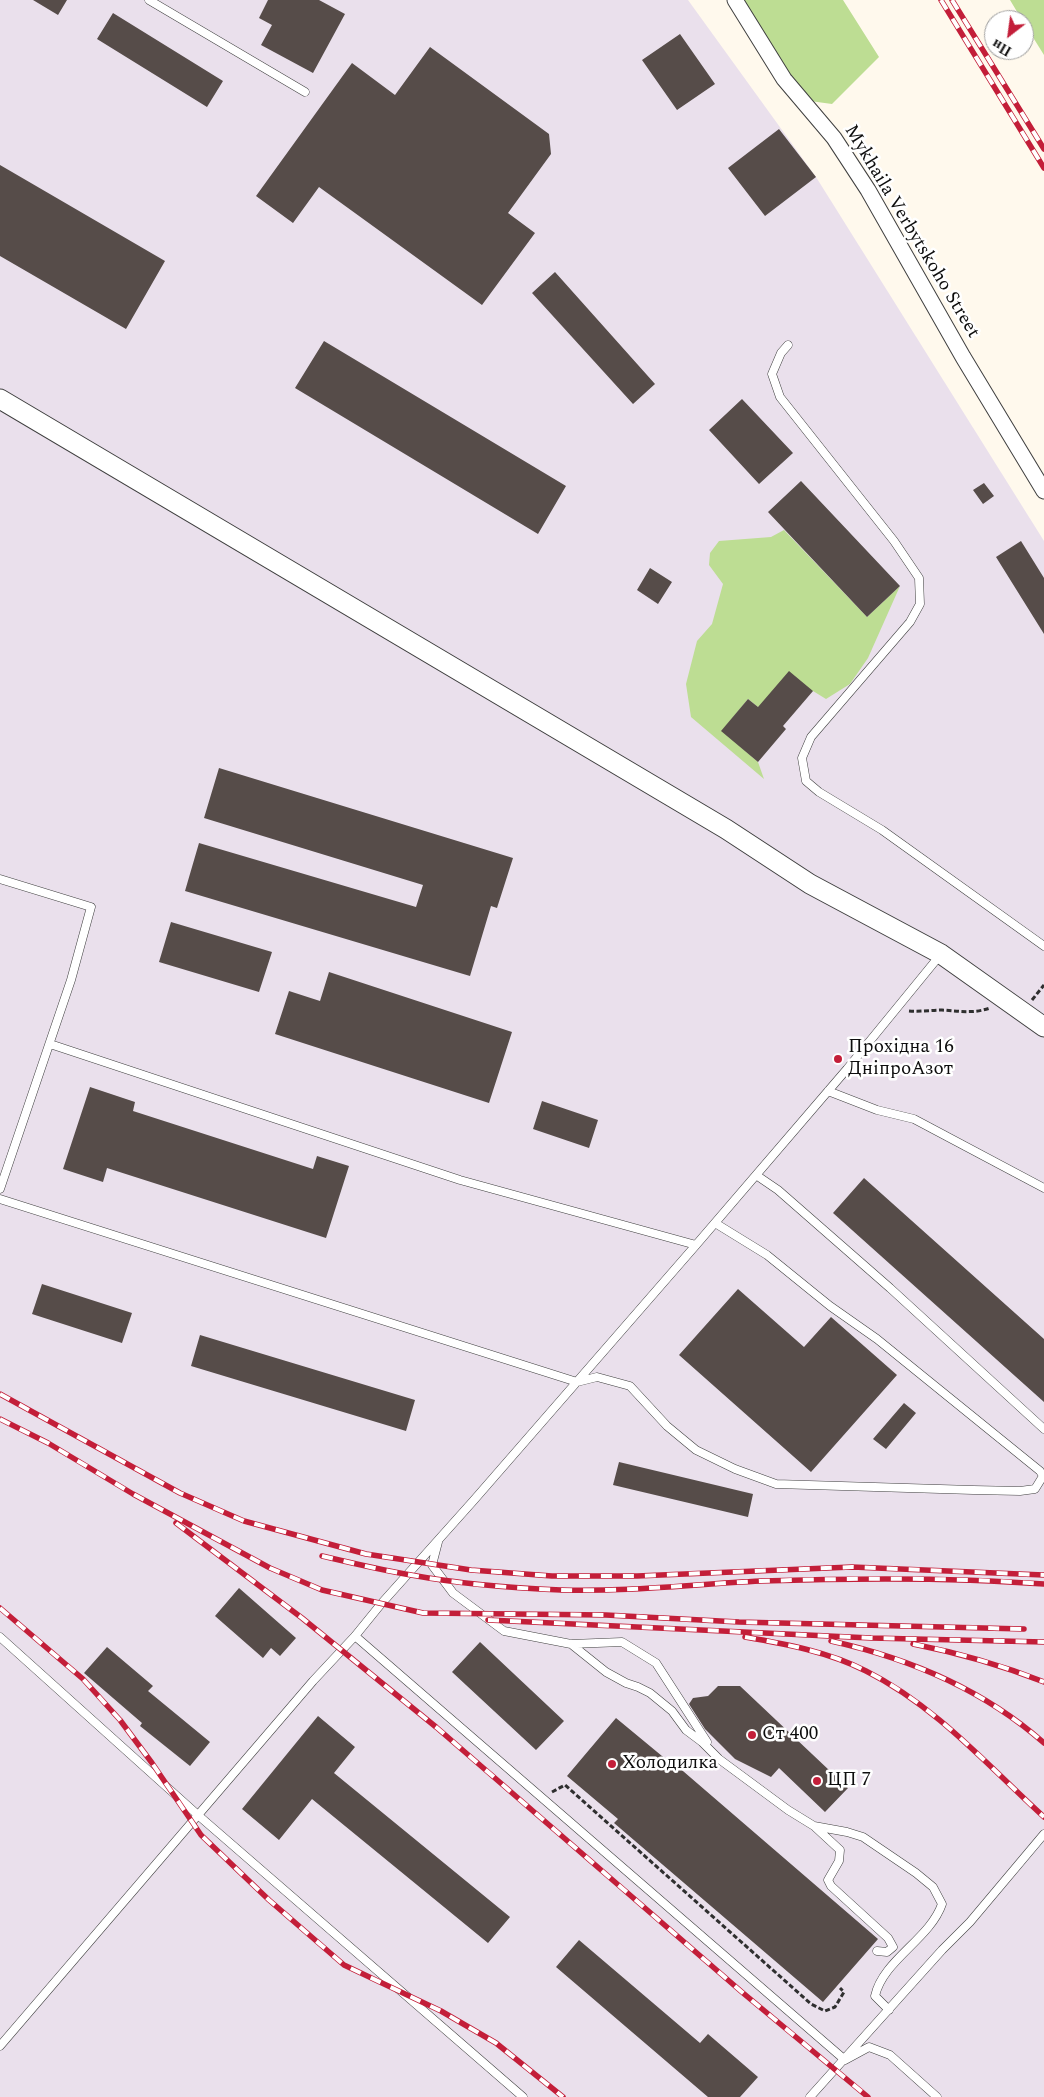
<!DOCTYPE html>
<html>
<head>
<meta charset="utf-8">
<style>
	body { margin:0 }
	#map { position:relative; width:1044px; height:2097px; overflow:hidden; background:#fff9ed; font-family:Spectral,serif }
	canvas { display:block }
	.north { position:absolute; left:984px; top:10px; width:50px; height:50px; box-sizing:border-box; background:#fff; border:1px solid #9e9e9e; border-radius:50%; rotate:210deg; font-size:14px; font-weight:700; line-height:20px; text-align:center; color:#0d0d0d }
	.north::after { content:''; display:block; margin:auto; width:18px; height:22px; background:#c31e39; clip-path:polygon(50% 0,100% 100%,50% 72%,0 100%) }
</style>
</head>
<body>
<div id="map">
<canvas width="1044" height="2097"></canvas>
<div class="north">Пн</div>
</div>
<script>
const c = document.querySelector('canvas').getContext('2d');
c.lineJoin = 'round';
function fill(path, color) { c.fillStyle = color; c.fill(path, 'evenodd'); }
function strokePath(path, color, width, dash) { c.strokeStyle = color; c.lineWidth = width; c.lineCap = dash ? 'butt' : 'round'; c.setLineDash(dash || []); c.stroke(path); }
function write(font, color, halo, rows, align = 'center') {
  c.font = font + ' Spectral,serif'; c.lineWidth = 5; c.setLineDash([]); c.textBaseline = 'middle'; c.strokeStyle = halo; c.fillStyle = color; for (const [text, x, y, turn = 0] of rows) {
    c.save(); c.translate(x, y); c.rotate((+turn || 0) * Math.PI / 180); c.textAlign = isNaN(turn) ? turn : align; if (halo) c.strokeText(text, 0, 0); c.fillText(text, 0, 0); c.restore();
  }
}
fill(new Path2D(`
	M0 0H688L816 177 1044 541V2097H0Z`), '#eae0ec');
fill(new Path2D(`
	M741 0H843L879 57 832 104 810 101 787 73Z
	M1010 0H1044V55L1024 23V20H1022Z
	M784 530 867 617 900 586 868 658 850 684 826 699 813 691 758 707 748 699 722 731 758 762 764 779 691 717 686 684 697 641 712 624 723 584 709 565 710 553 719 541 771 537Z`), '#bddd93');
fill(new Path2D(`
	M33 0H67L58 15Z
	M268 0H319L345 14 313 73 261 45 272 25 259 18Z
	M113 13 223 81 207 107 97 39Z
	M680 34 715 84 677 110 642 60Z
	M430 47 549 134 551 154 508 213 535 233 482 305 319 187 293 223 256 196 352 63 395 95Z
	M779 129 816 177 765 216 728 168Z
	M0 165 165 261 126 329 0 256Z
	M555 272 655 384 633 404 532 293Z
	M324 341 566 486 538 534 295 388Z
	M742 399 793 453 759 484 709 430Z
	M801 481 900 586 867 617 768 512Z
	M984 483 994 496 983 504 973 490Z
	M1021 541 1044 578V634L996 557Z
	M650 568 672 582 658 604 637 590Z
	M789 671 813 691 783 726 786 729 758 762 721 731 748 699 758 707Z
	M219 768 513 858 497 908 491 906 470 976 185 891 199 843 416 907 423 885 204 818Z
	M171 922 272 952 259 992 159 962Z
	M329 972 512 1032 489 1103 275 1034 289 991 320 1001Z
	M90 1087 135 1102 133 1111 313 1169 317 1156 349 1166 326 1238 107 1168 103 1182 63 1169Z
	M542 1101 598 1120 589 1148 533 1129Z
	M864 1178 1044 1339V1402L833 1213Z
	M42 1284 132 1313 122 1343 32 1314Z
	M738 1289 804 1347 831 1317 897 1375 811 1472 679 1355Z
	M200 1335 415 1400 406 1431 191 1366Z
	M904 1403 916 1413 886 1449 873 1439Z
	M619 1462 753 1494 748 1517 613 1485Z
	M239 1588 296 1638 280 1656 271 1648 263 1658 215 1616Z
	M480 1642 564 1721 536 1750 452 1672Z
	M107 1647 153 1686 148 1691 210 1742 190 1766 140 1726 142 1723 84 1673Z
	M718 1686H740L848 1788 825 1812 779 1768 771 1777 735 1759 705 1729 689 1704 693 1698 708 1696Z
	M318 1716 355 1747 334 1773 510 1917 488 1943 312 1799 279 1840 242 1809Z
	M616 1718 668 1761 669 1759 878 1939 823 2002 614 1823 618 1819 567 1776Z
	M579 1940 700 2043 708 2034 758 2077 740 2097H708L556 1967Z`), '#564c49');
const service = new Path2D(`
	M149 0 305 92
	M788 345 781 353 772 374 780 397 894 541 919 578 920 604 910 622 811 737 802 758 806 781 819 792 882 830 1044 946
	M0 879 91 907 71 980 0 1189
	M50 1044 460 1180 696 1245
	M828 1091 877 1110 914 1119 1044 1188
	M756 1175 778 1190 890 1288 1044 1429
	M0 1199 577 1382 597 1377 630 1386 667 1426 696 1450 735 1469 776 1484 973 1490 1020 1491 1035 1489 1043 1476 1040 1471 877 1339 830 1306 767 1255 715 1223
	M438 1542 432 1565 453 1593 504 1631 571 1644 622 1642 656 1663 707 1742
	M355 1636 845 2060 869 2047 890 2055 937 2097
	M0 1637 199 1816 523 2097
	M571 1644 606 1672 626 1683 638 1687 650 1693 672 1711 686 1730 702 1742 719 1759 788 1810 814 1826 840 1850 839 1861 828 1880 831 1886 888 1938 893 1947 887 1952 877 1951
	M814 1826 847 1832 863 1837 916 1873 933 1887 942 1904C930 1939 883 1960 875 1996L889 2010
	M0 2046 313 1681 355 1636 381 1604 474 1500 696 1245 847 1069 941 954
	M810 2097 942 1950 970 1922 1044 1834`);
const minor = new Path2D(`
	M735 0 784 79 834 138 868 190 963 357 1044 491`);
const tertiary = new Path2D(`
	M0 399 726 829 810 884 941 954 1044 1027`);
strokePath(service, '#404040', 9);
strokePath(minor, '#404040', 17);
strokePath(tertiary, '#404040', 21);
strokePath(new Path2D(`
	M1032 1000 1044 985
	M909 1011C920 1012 931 1010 942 1010 958 1011 973 1014 990 1008
	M552 1792 565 1785 811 2004 825 2011 835 2007 844 1992 840 1988`), '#2f2f2f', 3, [5, 2.5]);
strokePath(service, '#fff', 8);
strokePath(minor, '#fff', 15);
strokePath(tertiary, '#fff', 19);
const rail = new Path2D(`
	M941 0 1044 168
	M952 0 1044 149
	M0 1394 180 1493 244 1521 366 1554 471 1570 552 1576H637L852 1567 1044 1575
	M0 1419 48 1443 133 1494 270 1568 322 1590 423 1613 606 1615 739 1622 1024 1629
	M176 1523 302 1618 436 1727 743 1993 868 2097
	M322 1556C352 1563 381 1570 411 1575 460 1584 511 1588 561 1590 628 1592 694 1584 761 1581 855 1578 950 1577 1044 1584
	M0 1608 83 1679 120 1720 152 1763 201 1835 269 1900 344 1965 441 2011 496 2043 563 2097
	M488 1620 871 1638 1044 1642
	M745 1637C786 1644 829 1652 866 1671 936 1706 987 1765 1044 1817
	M831 1641C908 1658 984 1690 1044 1743
	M913 1644C959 1653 1001 1665 1044 1682`);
strokePath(rail, '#c31e39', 5.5);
strokePath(rail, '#fff', 4, [11]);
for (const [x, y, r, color] of [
	[838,1059,5,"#c31e39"],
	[752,1735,5,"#c31e39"],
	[612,1764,5,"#c31e39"],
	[817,1781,5,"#c31e39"]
]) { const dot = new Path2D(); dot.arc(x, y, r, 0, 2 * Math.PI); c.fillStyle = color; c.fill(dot); strokePath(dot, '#fff', 2); }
write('19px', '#0d0d0d', '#fff', [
	["Mykhaila Verbytskoho Street",911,232,59]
]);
write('19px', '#0d0d0d', '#fff', [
	["Прохідна 16",848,1048],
	["ДніпроАзот",848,1070],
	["Ст 400",762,1735],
	["Холодилка",622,1764],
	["ЦП 7",827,1781]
], 'left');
</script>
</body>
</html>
